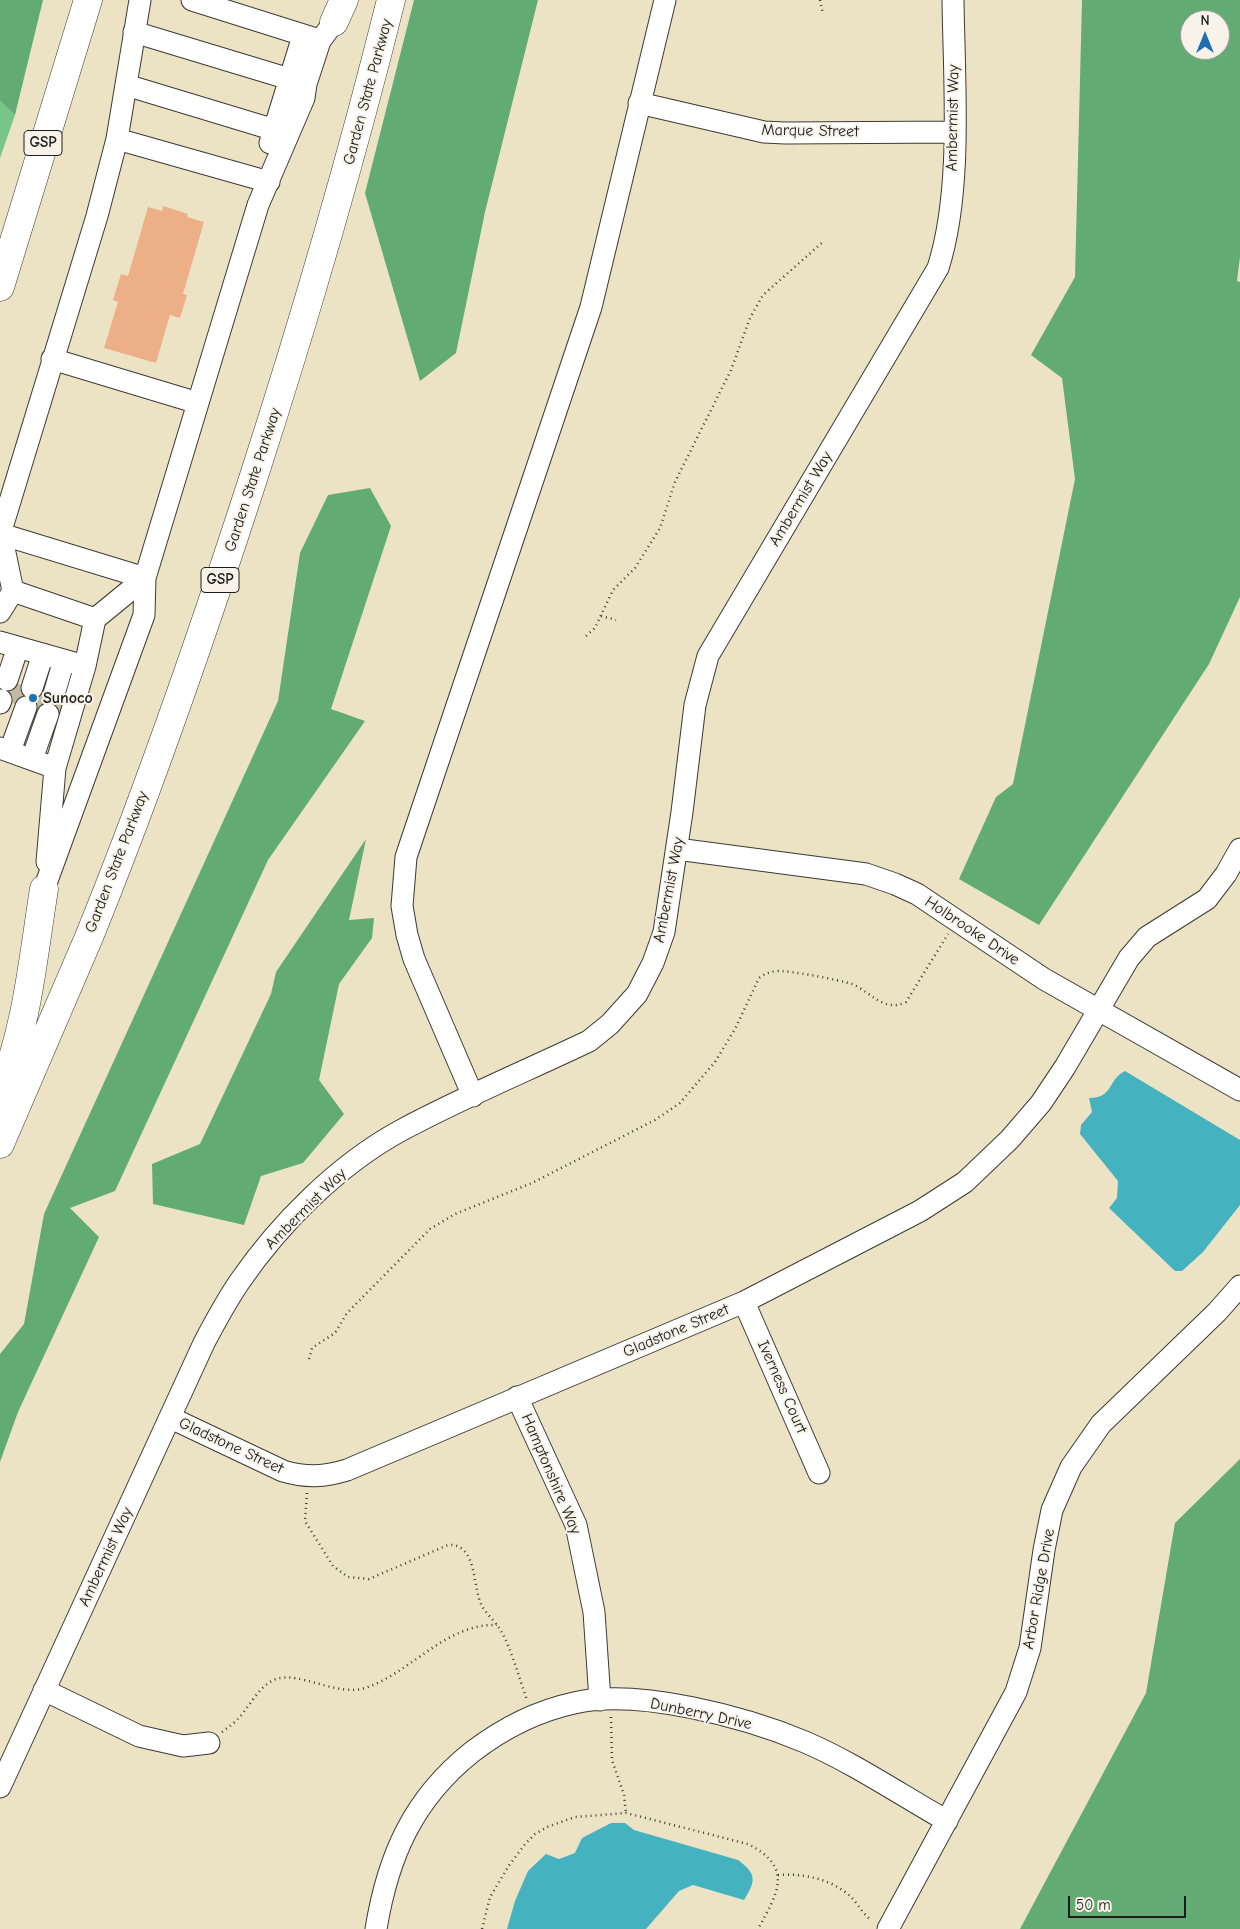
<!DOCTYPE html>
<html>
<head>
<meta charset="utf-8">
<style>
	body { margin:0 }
	#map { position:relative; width:1240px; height:1929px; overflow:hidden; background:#ece3c5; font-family:"Comic Neue",sans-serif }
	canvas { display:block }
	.north { position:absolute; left:1180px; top:10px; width:50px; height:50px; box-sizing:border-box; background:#f7f3e8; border:1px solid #9f9d96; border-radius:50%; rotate:0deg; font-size:14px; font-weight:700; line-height:20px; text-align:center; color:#1c1c1c }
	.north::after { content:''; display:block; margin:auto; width:18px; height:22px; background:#1f6fb2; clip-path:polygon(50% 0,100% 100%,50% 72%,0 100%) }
	.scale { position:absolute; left:1068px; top:1896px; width:118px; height:22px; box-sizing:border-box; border:2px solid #1c1c1c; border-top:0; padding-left:6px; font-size:15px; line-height:18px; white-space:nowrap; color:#1c1c1c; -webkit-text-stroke:4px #f7f3e8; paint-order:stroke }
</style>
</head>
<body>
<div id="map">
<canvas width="1240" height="1929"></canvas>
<div class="north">N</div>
<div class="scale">50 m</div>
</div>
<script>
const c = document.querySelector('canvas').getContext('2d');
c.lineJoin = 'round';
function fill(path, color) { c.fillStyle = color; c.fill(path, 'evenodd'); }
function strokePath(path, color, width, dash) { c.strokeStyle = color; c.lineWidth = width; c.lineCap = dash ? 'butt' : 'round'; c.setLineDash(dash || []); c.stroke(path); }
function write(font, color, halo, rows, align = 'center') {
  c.font = font + ' "Comic Neue",sans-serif'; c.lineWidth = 4; c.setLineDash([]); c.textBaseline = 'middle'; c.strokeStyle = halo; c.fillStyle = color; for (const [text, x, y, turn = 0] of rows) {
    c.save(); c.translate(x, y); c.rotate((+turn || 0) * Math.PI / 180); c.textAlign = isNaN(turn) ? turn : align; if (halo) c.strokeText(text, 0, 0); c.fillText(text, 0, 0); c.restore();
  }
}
fill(new Path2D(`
	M0 101 15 115 0 158Z`), '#78c687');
fill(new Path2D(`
	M0 0H43L15 115 0 101Z
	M414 0H538L485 212 456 353 420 381 365 193Z
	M1082 0H1240V257L1237 281 1240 282V597L1209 664 1039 925 959 879 996 797 1013 784 1075 479 1062 378 1031 355 1075 277ZM1190 20H1220V50H1190Z
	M370 488 391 526 331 709 365 721 268 860 115 1191 70 1208 99 1237 18 1412 0 1462V1354L24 1324 44 1214 278 701 300 553 328 495Z
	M366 839 349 920 374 918 372 938 339 984 319 1080 344 1114 303 1163 261 1176 244 1225 153 1204 152 1164 200 1144 271 994 276 972Z
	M1240 1459V1929H1020L1146 1693 1175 1523Z`), '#62ab74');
fill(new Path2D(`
	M1125 1071 1240 1140V1205L1203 1252 1182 1271H1175L1109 1208 1117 1198 1118 1181 1080 1134 1081 1125 1092 1112 1089 1098C1114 1098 1107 1080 1125 1071Z
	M611 1823H625L634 1830 738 1860C757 1874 756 1881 744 1900L693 1885 679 1891 646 1929H507L515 1901 528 1871 546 1854 559 1859 575 1853 582 1838Z`), '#44b2bf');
fill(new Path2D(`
	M163 206 188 214 187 217 204 222 183 294 187 295 180 318 170 315 156 363 104 348 118 302 113 300 121 274 128 276 148 207 162 211Z
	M19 684 22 695 14 703 10 692Z`), '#edaf88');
strokePath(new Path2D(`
	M12 703 19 684
	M36 710 42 691
	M57 716 63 697`), '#c2bba3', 21, [21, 11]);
const minor = new Path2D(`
	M192 0 316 39
	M134 32 306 84
	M126 85 288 134
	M639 103 764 132 785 133 954 132
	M117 139 269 182
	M270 143 303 36
	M52 359 198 403
	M0 534 97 216 117 139 140 0
	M13 591 95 619
	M0 612 13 591 1 534 145 578
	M0 642 85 666
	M7 680 18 647
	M32 688 43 654
	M54 694 64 660
	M0 703 1 700
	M0 748 55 768
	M10 751 26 707
	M32 759 48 714
	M677 849 866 874 895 884 917 894 1044 979 1240 1090
	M47 862 55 768 85 666 95 619 145 578
	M44 889 144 615 145 578 258 205 304 98 306 84 320 41 334 22
	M473 1096 414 959 407 935 402 906 406 857 591 307 665 0
	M744 1302 819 1473
	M517 1397 576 1525 594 1612 600 1700
	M171 1418 283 1471C307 1478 324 1477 347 1470L744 1302 920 1211 965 1182 1010 1139 1041 1103 1065 1067 1129 958 1147 937 1207 899 1226 874 1240 849
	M44 1690 139 1736 183 1746 209 1743
	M0 1787 204 1343C215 1322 227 1300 240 1281 280 1223 338 1165 400 1131 461 1098 526 1071 589 1041L610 1024 637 994 653 963 664 932 682 812 695 705 708 656 938 268C963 190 954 82 953 0
	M376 1929C388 1856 413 1799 472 1752 502 1729 537 1711 574 1703 637 1688 746 1717 805 1742 854 1763 901 1795 947 1821
	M888 1929 1016 1692 1030 1648 1044 1550 1052 1510 1071 1467 1101 1424 1217 1312 1240 1286`);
const highway = new Path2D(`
	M334 22 344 0
	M0 287 88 0
	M0 1094C27 1029 33 958 44 889
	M0 1144C30 1075 60 1006 89 937 150 787 203 633 253 479 304 321 351 161 391 0`);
strokePath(minor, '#3b3a35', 23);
strokePath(highway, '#3b3a35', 29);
strokePath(new Path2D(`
	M820 0 823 14
	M601 616 616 620
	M586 636 595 628 613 590 635 568 660 528 675 482 731 370 750 318 763 295 824 241
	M309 1359 312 1348 335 1333 347 1313 430 1229 455 1214 532 1183 655 1120 680 1103 715 1062 735 1029 759 978C764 974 769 972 776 971 788 970 840 980 852 984 871 992 884 1013 906 1002L948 934
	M307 1493 305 1521 333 1566 348 1577 369 1579 448 1545C478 1543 472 1588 482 1606 487 1615 496 1622 501 1631 512 1650 519 1678 527 1700
	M611 1717 612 1760 624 1795 626 1813
	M222 1732C227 1728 232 1725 237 1720 249 1708 258 1686 276 1679 300 1671 337 1697 365 1688 411 1673 446 1623 497 1625
	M778 1875C803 1873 832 1879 851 1897 858 1904 863 1914 871 1920
	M482 1929 490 1897 510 1864 526 1843 535 1834 547 1827 575 1817 626 1813 748 1844C795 1868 777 1894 758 1929`), '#3b3a35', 2.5, [1, 4]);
strokePath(minor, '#fff', 21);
strokePath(highway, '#fff', 28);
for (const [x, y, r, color] of [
	[33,698,5,"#1f6fb2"]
]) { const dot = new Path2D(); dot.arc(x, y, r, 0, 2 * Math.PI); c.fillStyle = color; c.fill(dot); strokePath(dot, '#f7f3e8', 2); }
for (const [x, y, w] of [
	[43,143,38],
	[220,580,38]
]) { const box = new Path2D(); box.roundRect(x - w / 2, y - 12.5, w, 25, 4); c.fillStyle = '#f7f3e8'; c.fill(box); strokePath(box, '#1c1c1c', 1); }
write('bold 15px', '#1c1c1c', null, [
	["GSP",43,143],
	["GSP",220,580]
]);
write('16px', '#1c1c1c', '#f7f3e8', [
	["Garden State Parkway",368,92,-75],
	["Ambermist Way",953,118,-89],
	["Marque Street",810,131,1],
	["Garden State Parkway",253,480,-72],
	["Ambermist Way",801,499,-59],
	["Garden State Parkway",117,862,-69],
	["Ambermist Way",669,890,-79],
	["Holbrooke Drive",972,931,34],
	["Ambermist Way",306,1209,-45],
	["Gladstone Street",676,1331,-23],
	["Iverness Court",782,1387,66],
	["Gladstone Street",231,1446,25],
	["Hamptonshire Way",551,1474,67],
	["Ambermist Way",106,1557,-65],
	["Arbor Ridge Drive",1039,1589,-80],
	["Dunberry Drive",701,1714,12]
]);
write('bold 16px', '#1c1c1c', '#f7f3e8', [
	["Sunoco",43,698]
], 'left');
</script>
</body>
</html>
